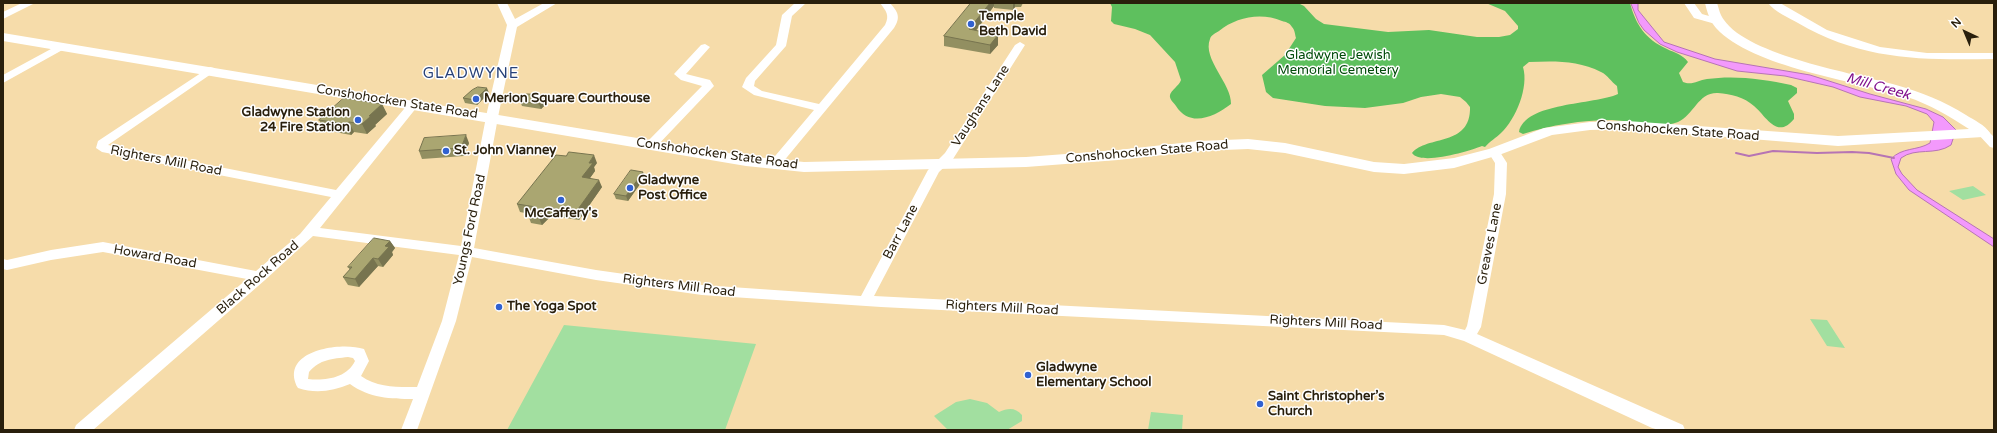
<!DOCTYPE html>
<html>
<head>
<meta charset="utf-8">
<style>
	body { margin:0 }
	#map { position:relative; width:1997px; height:433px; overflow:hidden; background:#f6dcaa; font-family:"Varela Round",sans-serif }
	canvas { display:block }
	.frame { position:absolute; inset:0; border:4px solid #291f0c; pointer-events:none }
	.north { position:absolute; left:1945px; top:12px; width:40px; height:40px; -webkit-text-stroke:3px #fff; paint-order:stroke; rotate:316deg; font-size:11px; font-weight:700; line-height:16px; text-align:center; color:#291f0c }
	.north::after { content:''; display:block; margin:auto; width:14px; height:18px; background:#291f0c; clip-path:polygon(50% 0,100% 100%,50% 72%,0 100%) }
</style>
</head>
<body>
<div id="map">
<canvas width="1997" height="433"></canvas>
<div class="frame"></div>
<div class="north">N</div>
</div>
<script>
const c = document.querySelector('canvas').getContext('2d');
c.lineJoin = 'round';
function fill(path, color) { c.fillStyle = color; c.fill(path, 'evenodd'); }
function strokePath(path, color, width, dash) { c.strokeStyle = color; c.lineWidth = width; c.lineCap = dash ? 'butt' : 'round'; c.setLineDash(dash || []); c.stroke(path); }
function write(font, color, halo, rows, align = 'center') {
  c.font = font + ' "Varela Round",sans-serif'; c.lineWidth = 3; c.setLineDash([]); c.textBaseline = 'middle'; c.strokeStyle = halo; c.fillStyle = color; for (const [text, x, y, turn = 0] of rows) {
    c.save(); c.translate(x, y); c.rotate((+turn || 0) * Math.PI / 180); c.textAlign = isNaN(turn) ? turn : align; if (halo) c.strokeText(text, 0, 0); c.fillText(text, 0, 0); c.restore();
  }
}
fill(new Path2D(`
	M1973 186 1986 195 1963 200 1949 191Z
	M1810 319 1827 320 1845 348 1827 346Z
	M564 325 756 344 725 430H507Z
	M970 399 987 403 999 412C1008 408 1015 407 1022 415V421L1007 430H948L934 416 956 402Z
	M1151 412 1183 415 1182 430H1148Z`), '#a2dfa0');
fill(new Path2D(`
	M1110 3H1298L1304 6 1316 19 1324 24 1388 32 1429 30 1477 37H1499L1510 35 1518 29V26L1505 11 1486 3H1630C1636 25 1645 39 1667 49 1675 53 1682 54 1688 62L1679 73 1683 82C1692 86 1698 80 1707 79 1734 75 1764 79 1791 85L1797 88V93L1788 101 1794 114V119C1777 140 1766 116 1754 106 1744 97 1731 94 1718 93 1698 92 1694 115 1678 122 1658 130 1633 121 1612 120 1581 120 1552 125 1523 134L1519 132C1525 102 1594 105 1618 94L1617 86C1611 82 1608 75 1601 72 1578 60 1553 61 1529 62L1523 67C1529 87 1516 119 1501 133 1496 138 1490 141 1485 147L1482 146C1469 151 1421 166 1412 153 1427 135 1471 147 1470 107L1466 102 1460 97 1441 94 1421 97 1403 103 1365 108 1325 106 1273 98 1266 92 1262 75 1285 55 1296 38C1295 35 1295 30 1292 27 1290 23 1286 22 1282 21 1261 12 1236 17 1219 31 1216 33 1211 35 1210 39 1202 59 1232 84 1231 104 1214 117 1190 128 1176 106 1174 103 1169 99 1170 95 1171 90 1179 86 1181 80L1175 62 1150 35 1135 29 1114 24 1111 21 1112 7Z`), '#5ec05e');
const water = new Path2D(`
	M1631 3H1638V10L1664 42 1715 59 1810 75 1870 94 1926 109 1943 117 1956 130 1951 145C1935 156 1916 147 1901 158L1898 167 1902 174 1917 190 1994 239V247L1909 190 1896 174 1891 159C1902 147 1917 151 1930 143L1934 122 1927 114 1906 106 1860 97 1833 87 1785 76 1737 71 1677 52 1660 44 1644 30 1639 23Z`);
fill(water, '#f399fc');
strokePath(water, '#b674b4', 1);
strokePath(new Path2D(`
	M1736 153 1749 156 1773 151 1817 153 1852 152 1869 153 1894 158`), '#b674b4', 2);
fill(new Path2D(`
	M22 3H35L3 19V12Z
	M497 3H507L515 19 544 3H557L517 27 499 112 474 248 596 270 702 285 861 296 928 170 945 153 1015 45 1020 42 1025 45 953 159 939 172 874 296 1444 325 1465 330 1467 326 1494 194 1495 163 1488 152 1494 148 1498 149 1507 163 1506 194 1481 327 1477 334 1683 425 1685 430H1659L1652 428 1464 341 1444 335 881 307 702 295 596 280 472 257 456 321 417 430H401L413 399C391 399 369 398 350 384 333 391 316 394 298 388 278 351 340 341 364 349L369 361 361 376C378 388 397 387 417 387L442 321 459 255 313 236 265 280 93 430H74L76 425 247 279 103 252 51 260 7 270 3 269V259L7 260 51 250 103 242 256 271 300 234 331 197 102 152 96 148 98 141 210 67 214 68 216 70 214 72 108 145 336 190 409 103H417L419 105 417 107 320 228 461 246 487 112 507 25ZM348 357 353 358 355 361C347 378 325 381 308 379L309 372C320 359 332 359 348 357Z
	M795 3H806L792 16 786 46 755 81 754 86 762 91 819 104 885 25C890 15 886 11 880 3H890C898 12 901 17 894 28L778 168 774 169 768 165 770 162 814 110 754 95 742 87 746 78 776 45 782 15Z
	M1684 3H1694L1702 14 1723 20 1724 22 1719 25 1694 18Z
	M1768 3H1780L1827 30 1880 47 1927 53H1994V59C1923 60 1863 61 1798 23 1789 18 1775 12 1768 3Z
	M62 43 67 46 66 48 3 83V75Z
	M705 44 710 47 686 74 710 80 714 86 655 148H647L645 145 647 142 702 86 681 80 674 74 701 45Z
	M1983 129 1987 130 1994 137V148L1990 147 1977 133Z`), '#fff');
fill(new Path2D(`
	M1705 3H1717C1719 9 1720 15 1724 20 1749 56 1854 73 1896 85 1921 92 1944 101 1966 115 1974 120 1985 125 1990 133L1988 136 1983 137 1838 146 1627 129 1590 130 1552 135 1499 155 1454 168 1404 174 1374 172 1285 153 1248 149 1199 151 1118 160 1026 167 804 172 746 166 3 41V33L746 156 804 162 1026 157 1118 150 1199 141 1248 139 1285 143 1374 162 1404 164 1454 158 1489 149 1544 128 1590 122 1627 121 1838 136 1969 129C1949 116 1929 104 1907 97 1854 80 1753 68 1716 28 1710 21 1707 12 1705 3Z`), '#fff');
fill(new Path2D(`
	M971 3H1023L1021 7H1015L1013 10 994 8V6L976 31 998 35V45L990 54 944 46V36Z
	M489 93 477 105 465 103 463 98Z
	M549 95 550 100 541 109 522 106 520 101Z
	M382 104 387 114 375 125 376 126 367 134 354 132 351 135 324 130 319 120Z
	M469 143 464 156 422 159 419 151Z
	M597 163 594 167 595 171 590 178 602 187 579 220 551 216 542 225 531 223 528 215 530 214 520 212 517 204Z
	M645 177 628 201 616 199 614 194Z
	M390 241 395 248 392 252 393 255 383 267 378 266 359 287 348 285 343 277 350 270 348 267Z`), '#928f61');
fill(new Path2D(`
	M990 3H994V6L969 39V29Z
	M1013 3H1015V7L1013 10Z
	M998 35V45L990 54V45Z
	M487 88 489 93 477 105 475 100Z
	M549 95 550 100 541 109 539 104Z
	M382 104 387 114 375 125 376 126 367 134 362 124 369 116Z
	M349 122 354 132 351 135 346 124Z
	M466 135 469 143 464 156 461 148Z
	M594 155 597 163 594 167 595 171 585 185 582 177 589 163Z
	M643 172 645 177 628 201 626 196Z
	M599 180 602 187 579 220 576 212Z
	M548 208 551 216 542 225 539 218Z
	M390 241 395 248 392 252 393 255 383 267 378 259 385 246Z
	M373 258 378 266 359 287 355 279Z`), '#77744f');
const building = new Path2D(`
	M971 3H990L969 29 998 35 990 45 944 36Z
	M478 87 487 88 475 100 463 98 472 90Z
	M527 94 549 95 539 104 520 101Z
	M344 98 382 104 369 116H371L362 124 349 122 346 124 319 120Z
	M466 135 461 148 419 151 424 138Z
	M569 152 594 155 589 163H593L582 177 599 180 576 212 548 208 539 218 528 215 536 207 517 204 556 155 566 156Z
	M631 170 643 172 626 196 614 194Z
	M374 238 390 241 385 246 389 247 378 259 373 258 355 279 343 277 352 267H348Z`);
fill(building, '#aaa671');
strokePath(building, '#77744f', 1);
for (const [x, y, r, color] of [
	[971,24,4,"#3161d0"],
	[476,99,4,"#3161d0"],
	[358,120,4,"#3161d0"],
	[446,151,4,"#3161d0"],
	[630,188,4,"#3161d0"],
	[561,200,4,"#3161d0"],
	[499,307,4,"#3161d0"],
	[1028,375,4,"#3161d0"],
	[1260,404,4,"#3161d0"]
]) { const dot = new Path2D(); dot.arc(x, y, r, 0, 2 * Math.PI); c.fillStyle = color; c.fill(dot); strokePath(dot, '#fff', 1.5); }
write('bold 13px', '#291f0c', '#fff', [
	["Temple",979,17],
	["Beth David",979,32],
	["Merion Square Courthouse",484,99],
	["Gladwyne Station",350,113,"right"],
	["24 Fire Station",350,128,"right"],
	["St. John Vianney",454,151],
	["Gladwyne",638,181],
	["Post Office",638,196],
	["McCaffery's",561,214,"center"],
	["The Yoga Spot",507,307],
	["Gladwyne",1036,368],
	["Elementary School",1036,383],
	["Saint Christopher’s",1268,397],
	["Church",1268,412]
], 'left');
write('13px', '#014b09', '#fff', [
	["Gladwyne Jewish",1338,56],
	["Memorial Cemetery",1338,71]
]);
write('13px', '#291f0c', '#fff', [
	["Conshohocken State Road",397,102,9],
	["Vaughans Lane",981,106,-57],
	["Conshohocken State Road",1678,131,4],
	["Conshohocken State Road",1147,152,-5],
	["Conshohocken State Road",717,154,8],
	["Righters Mill Road",166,161,11],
	["Youngs Ford Road",470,230,-78],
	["Barr Lane",901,232,-62],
	["Greaves Lane",1490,244,-79],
	["Howard Road",155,257,10],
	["Black Rock Road",258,278,-41],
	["Righters Mill Road",679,286,7],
	["Righters Mill Road",1002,308,3],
	["Righters Mill Road",1326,323,3]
]);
write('italic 14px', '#83148f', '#fff', [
	["Mill Creek",1878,87,16]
]);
c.letterSpacing = '1px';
write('15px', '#274178', '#fff', [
	["GLADWYNE",471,74]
]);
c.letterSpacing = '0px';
</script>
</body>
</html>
